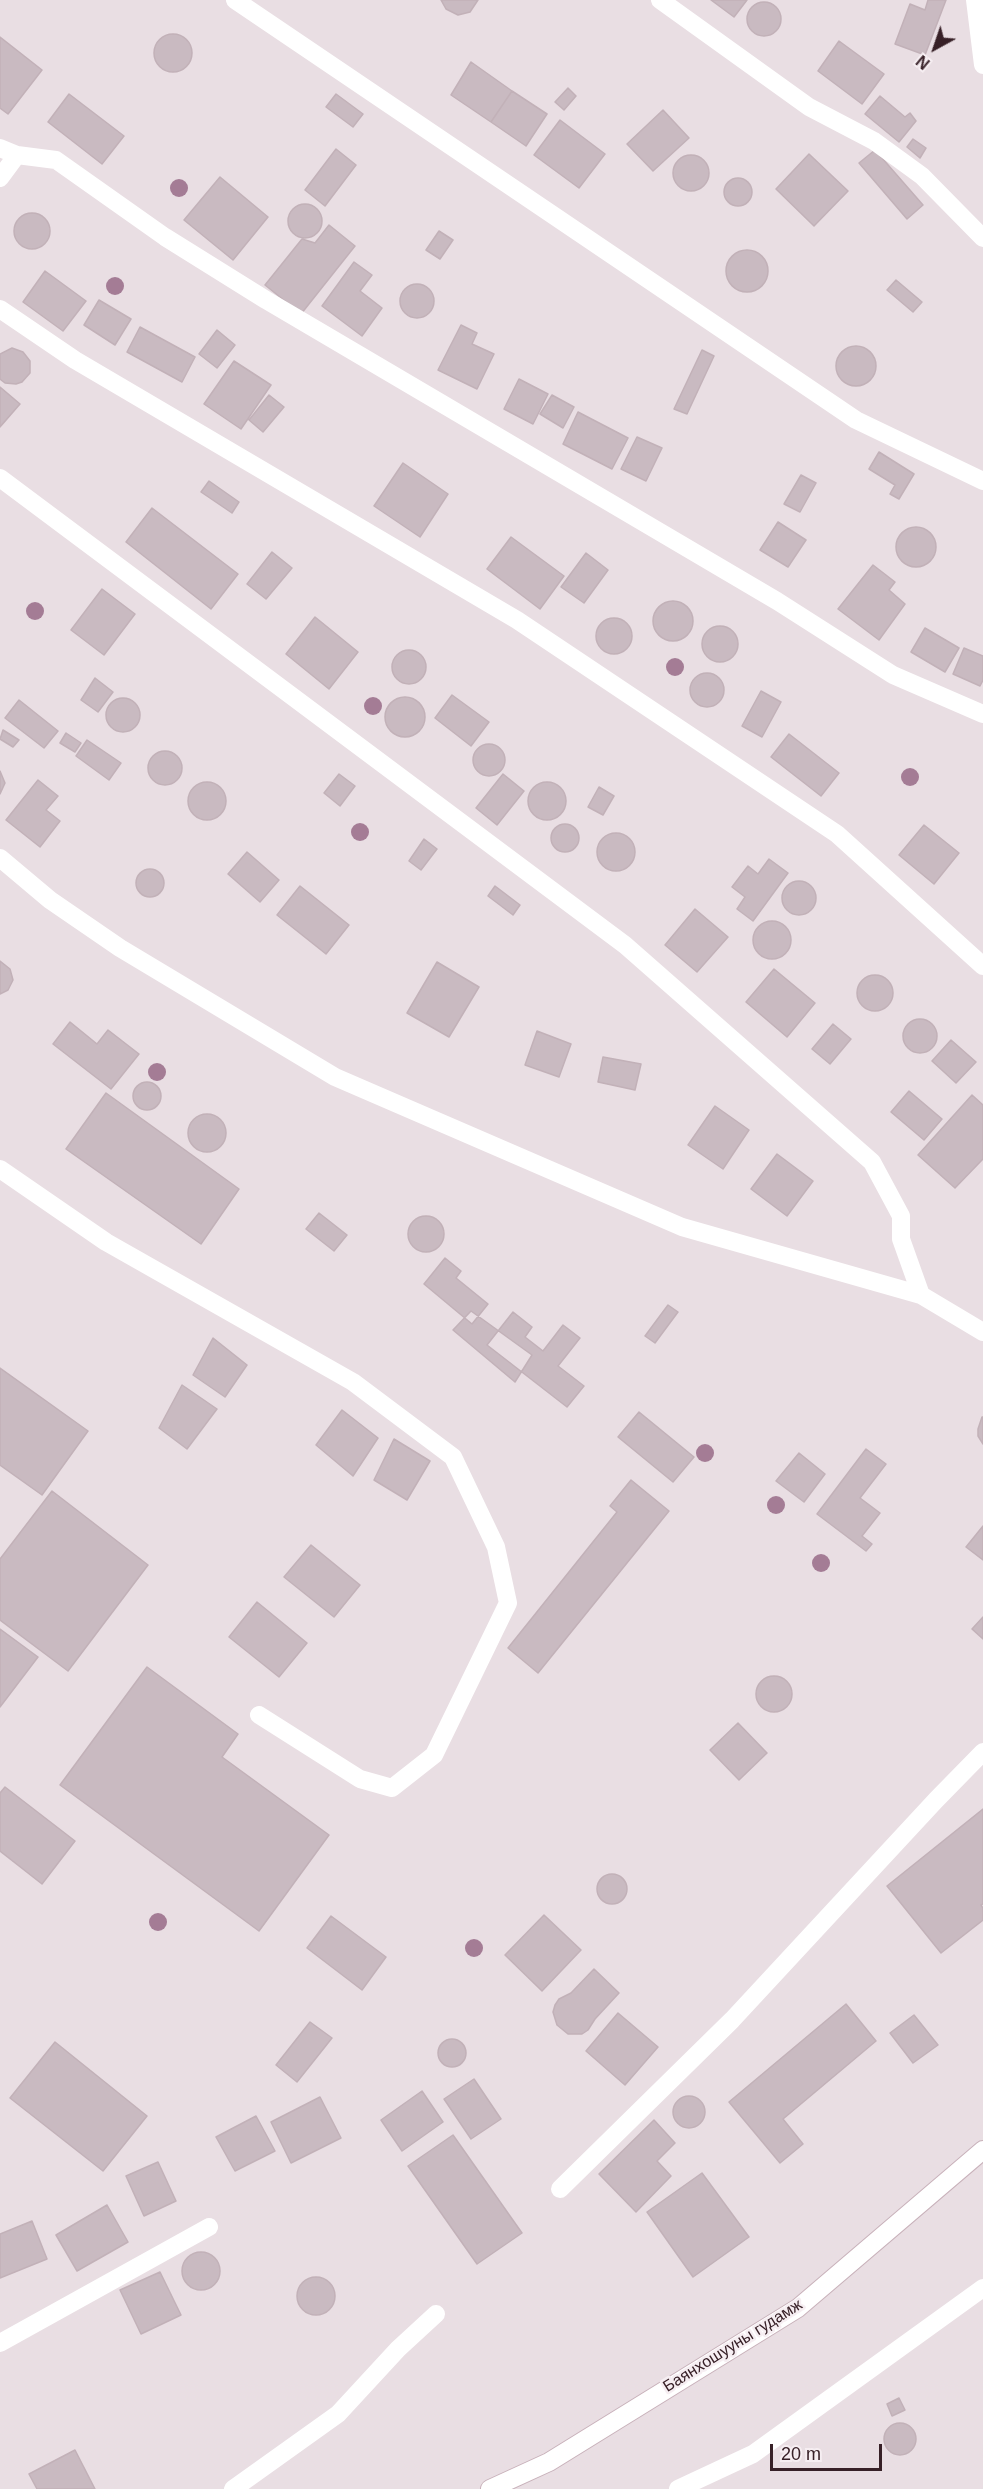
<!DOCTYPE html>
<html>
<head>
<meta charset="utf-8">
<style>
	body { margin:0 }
	#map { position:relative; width:983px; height:2489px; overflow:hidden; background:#e9dee3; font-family:Helvetica,sans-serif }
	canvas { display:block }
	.north { position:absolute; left:905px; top:18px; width:60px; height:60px; -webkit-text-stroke:4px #f6eef2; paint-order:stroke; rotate:220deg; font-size:16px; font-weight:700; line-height:24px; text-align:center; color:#372027 }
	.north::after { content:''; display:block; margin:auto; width:21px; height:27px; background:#372027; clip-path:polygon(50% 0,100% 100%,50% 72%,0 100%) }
	.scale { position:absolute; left:770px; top:2444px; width:112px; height:27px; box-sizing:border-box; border:3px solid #372027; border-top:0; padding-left:8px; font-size:18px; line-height:21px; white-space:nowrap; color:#372027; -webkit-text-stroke:4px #f6eef2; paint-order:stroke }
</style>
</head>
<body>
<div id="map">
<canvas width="983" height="2489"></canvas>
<div class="north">N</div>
<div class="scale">20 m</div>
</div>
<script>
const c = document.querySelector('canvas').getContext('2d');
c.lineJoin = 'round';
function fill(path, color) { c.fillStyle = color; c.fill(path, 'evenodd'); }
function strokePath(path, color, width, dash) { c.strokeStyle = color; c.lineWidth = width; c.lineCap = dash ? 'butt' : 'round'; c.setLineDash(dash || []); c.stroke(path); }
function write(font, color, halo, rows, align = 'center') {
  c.font = font + ' Helvetica,sans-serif'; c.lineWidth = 5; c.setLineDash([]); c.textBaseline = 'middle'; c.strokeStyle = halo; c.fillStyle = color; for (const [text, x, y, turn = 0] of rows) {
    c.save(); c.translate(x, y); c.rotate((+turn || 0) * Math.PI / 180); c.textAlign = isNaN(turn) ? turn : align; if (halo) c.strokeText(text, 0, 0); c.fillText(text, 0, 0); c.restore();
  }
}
const building = new Path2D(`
	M441 0H478L470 12 458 15 446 9Z
	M711 0H747L734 17Z
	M928 0H946L925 55 895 44 910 4 925 10Z
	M747 19a17 17 0 1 1 34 0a17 17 0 1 1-34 0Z
	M154 53a19 19 0 1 1 38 0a19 19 0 1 1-38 0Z
	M0 37 42 70 8 114 0 108Z
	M839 41 884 74 862 104 818 71Z
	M471 62 512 91 491 122 451 95Z
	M568 88 576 96 564 110 555 102Z
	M512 91 547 114 526 146 491 122Z
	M69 94 124 136 102 164 48 122Z
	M336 94 363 114 353 127 326 107Z
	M880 96 905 117 910 113 916 121 899 142 865 114Z
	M663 110 689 138 653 171 627 144Z
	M560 120 605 154 579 188 534 155Z
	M913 139 926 148 920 158 907 147Z
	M336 149 356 165 325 206 305 190Z
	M875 150 923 205 907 219 859 163Z
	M809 154 848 191 814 226 776 189Z
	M673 173a18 18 0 1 1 36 0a18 18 0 1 1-36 0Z
	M220 177 268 217 233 260 184 220Z
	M724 192a14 14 0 1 1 28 0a14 14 0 1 1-28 0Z
	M288 221a17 17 0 1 1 34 0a17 17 0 1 1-34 0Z
	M14 231a18 18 0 1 1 36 0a18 18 0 1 1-36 0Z
	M329 225 355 246 301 314 265 285 302 239 315 243Z
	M439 231 453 240 440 259 426 250Z
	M726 271a21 21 0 1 1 42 0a21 21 0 1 1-42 0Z
	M354 262 372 275 360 291 382 308 362 336 322 306Z
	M45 271 86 301 63 331 23 302Z
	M896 280 922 302 913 312 887 290Z
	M400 301a17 17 0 1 1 34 0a17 17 0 1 1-34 0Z
	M99 300 131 319 115 345 84 325Z
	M461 325 477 333 472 344 494 354 477 389 438 370Z
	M140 327 195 357 182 382 127 352Z
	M217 330 235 345 217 368 199 354Z
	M836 366a20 20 0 1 1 40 0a20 20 0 1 1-40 0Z
	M12 348 23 352 30 361V373L22 382 16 384 5 383 0 379V354Z
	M702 350 714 356 687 414 674 409Z
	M234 361 271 385 241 429 204 404Z
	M519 379 548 394 533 424 504 409Z
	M0 387 20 404 0 427Z
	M269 395 284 407 263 432 249 420Z
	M552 395 574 407 563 428 540 414Z
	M578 412 628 438 612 469 563 444Z
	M637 437 662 448 646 481 621 469Z
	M879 452 914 474 899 499 890 494 895 485 869 469Z
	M403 463 448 494 420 537 374 506Z
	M801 475 816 483 800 512 784 504Z
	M209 481 239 502 232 513 201 492Z
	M152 508 238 574 211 609 126 542Z
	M778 522 806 540 788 567 760 550Z
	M896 547a20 20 0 1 1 40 0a20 20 0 1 1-40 0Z
	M511 537 564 576 540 609 487 569Z
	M272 552 292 568 266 599 247 584Z
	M586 553 608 570 584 603 561 587Z
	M873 565 895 582 889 590 905 604 879 640 838 609Z
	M102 589 135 614 104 655 71 630Z
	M653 621a20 20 0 1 1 40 0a20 20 0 1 1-40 0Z
	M315 617 358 652 329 689 286 654Z
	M596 636a18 18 0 1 1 36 0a18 18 0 1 1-36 0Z
	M702 644a18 18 0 1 1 36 0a18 18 0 1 1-36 0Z
	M925 628 959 648 945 672 911 652Z
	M964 648 983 656V680L980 686 953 674Z
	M392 667a17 17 0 1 1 34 0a17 17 0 1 1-34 0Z
	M690 690a17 17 0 1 1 34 0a17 17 0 1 1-34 0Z
	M95 678 113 692 98 712 81 700Z
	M761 691 781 702 762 737 742 726Z
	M452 695 489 722 471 746 435 718Z
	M385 717a20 20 0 1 1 40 0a20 20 0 1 1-40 0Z
	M106 715a17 17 0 1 1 34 0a17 17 0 1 1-34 0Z
	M19 700 58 731 44 748 5 718Z
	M3 730 19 740 13 747 0 739Z
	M66 733 81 743 75 752 60 743Z
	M789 734 839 773 821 796 771 757Z
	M87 740 121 763 109 780 76 756Z
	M473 760a16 16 0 1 1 32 0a16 16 0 1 1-32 0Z
	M148 768a17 17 0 1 1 34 0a17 17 0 1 1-34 0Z
	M0 771 5 783 0 794Z
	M339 774 355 786 340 806 324 793Z
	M503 774 524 791 497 825 476 808Z
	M38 780 58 796 46 810 60 821 40 847 6 820Z
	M188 801a19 19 0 1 1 38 0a19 19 0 1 1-38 0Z
	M528 801a19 19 0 1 1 38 0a19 19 0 1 1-38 0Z
	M599 787 614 796 603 815 588 807Z
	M551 838a14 14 0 1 1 28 0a14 14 0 1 1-28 0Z
	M924 825 959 853 934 884 899 855Z
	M597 852a19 19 0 1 1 38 0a19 19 0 1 1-38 0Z
	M424 839 437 849 421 870 409 861Z
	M247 852 279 880 260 902 228 874Z
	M769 859 788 873 753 921 737 909 745 897 732 887 748 866 758 874Z
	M136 883a14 14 0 1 1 28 0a14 14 0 1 1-28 0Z
	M782 898a17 17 0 1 1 34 0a17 17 0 1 1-34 0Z
	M300 886 349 925 326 954 277 915Z
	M495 886 520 905 513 915 488 896Z
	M695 909 728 937 697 972 665 945Z
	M753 940a19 19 0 1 1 38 0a19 19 0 1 1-38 0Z
	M0 961 10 969 13 980 8 990 0 994Z
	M437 962 479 987 449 1037 407 1013Z
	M774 969 815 1003 787 1037 746 1002Z
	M857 993a18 18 0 1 1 36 0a18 18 0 1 1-36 0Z
	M903 1036a17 17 0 1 1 34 0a17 17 0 1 1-34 0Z
	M70 1022 97 1044 108 1030 139 1054 111 1089 53 1044Z
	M833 1024 851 1039 830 1064 812 1049Z
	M537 1031 571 1044 559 1077 525 1065Z
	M951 1040 976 1062 956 1083 932 1061Z
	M603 1057 641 1064 635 1090 598 1082Z
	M133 1096a14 14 0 1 1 28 0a14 14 0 1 1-28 0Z
	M909 1091 942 1119 924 1140 891 1112Z
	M106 1093 239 1189 201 1244 66 1149Z
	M972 1095 983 1105V1159L955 1188 918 1155Z
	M715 1106 749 1130 723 1169 688 1145Z
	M188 1133a19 19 0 1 1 38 0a19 19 0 1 1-38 0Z
	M777 1154 813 1181 787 1216 751 1189Z
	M319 1213 347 1235 334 1251 306 1229Z
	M408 1234a18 18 0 1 1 36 0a18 18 0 1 1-36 0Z
	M445 1258 461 1271 456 1278 488 1304 472 1324 424 1284Z
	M668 1305 678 1312 655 1343 645 1336Z
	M471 1311 532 1355 515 1382 453 1330Z
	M513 1312 532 1327 525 1337 543 1351 563 1325 580 1338 558 1366 584 1386 567 1407 487 1345Z
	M213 1338 247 1365 225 1397 193 1375Z
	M0 1368 88 1431 42 1495 0 1465Z
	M182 1385 217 1409 187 1449 159 1428Z
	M342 1410 378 1438 353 1476 316 1445Z
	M639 1412 694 1457 673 1482 618 1437Z
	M982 1417H983V1444L978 1436V1429Z
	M394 1439 430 1461 407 1500 374 1480Z
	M866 1449 886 1464 860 1498 880 1513 862 1536 872 1544 866 1551 817 1514Z
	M799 1453 825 1474 804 1502 776 1481Z
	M631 1480 669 1511 538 1673 508 1648 617 1512 610 1506Z
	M52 1491 148 1565 68 1671 0 1620V1559Z
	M983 1526V1560L966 1547Z
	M311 1545 360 1585 334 1617 284 1577Z
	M257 1602 307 1643 279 1677 229 1637Z
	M983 1617V1639L972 1629Z
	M0 1629 38 1657 0 1707Z
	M147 1667 238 1734 222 1757 329 1835 259 1931 60 1785Z
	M756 1694a18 18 0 1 1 36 0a18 18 0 1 1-36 0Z
	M738 1723 767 1753 739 1780 710 1750Z
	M5 1787 75 1841 42 1884 0 1851V1793Z
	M983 1809V1904L981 1905 983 1908V1920L941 1953 887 1886Z
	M597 1889a15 15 0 1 1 30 0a15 15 0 1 1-30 0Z
	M544 1915 581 1950 542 1991 505 1955Z
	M331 1916 386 1957 362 1990 307 1948Z
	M594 1969 619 1993 595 2019 588 2030 582 2034H568L557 2025 553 2012 555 2005 559 1999 571 1993Z
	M846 2004 876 2041 783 2119 803 2144 780 2163 729 2102Z
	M618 2013 658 2047 625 2085 586 2051Z
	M914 2015 938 2045 913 2063 890 2033Z
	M310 2022 332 2038 297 2082 276 2065Z
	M438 2053a14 14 0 1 1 28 0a14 14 0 1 1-28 0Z
	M55 2042 147 2116 103 2171 10 2098Z
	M474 2079 501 2119 471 2139 444 2099Z
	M422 2091 443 2122 402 2151 381 2120Z
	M673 2112a16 16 0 1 1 32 0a16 16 0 1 1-32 0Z
	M320 2097 341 2138 291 2163 271 2122Z
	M256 2116 275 2151 235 2171 216 2137Z
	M654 2120 675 2143 657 2161 671 2176 636 2212 599 2174Z
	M453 2135 522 2233 477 2264 408 2166Z
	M158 2162 176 2201 144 2216 126 2176Z
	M702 2173 749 2237 693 2277 647 2212Z
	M107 2205 128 2242 77 2271 56 2235Z
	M32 2221 47 2259 0 2278V2234Z
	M182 2271a19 19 0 1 1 38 0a19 19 0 1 1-38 0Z
	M160 2272 181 2315 141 2334 120 2290Z
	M297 2296a19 19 0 1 1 38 0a19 19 0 1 1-38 0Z
	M899 2398 905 2410 892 2416 887 2404Z
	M884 2439a16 16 0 1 1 32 0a16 16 0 1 1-32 0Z
	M75 2450 95 2489H37L29 2474Z`);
fill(building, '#c9bac1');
strokePath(building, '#c2b1b8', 1.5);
const secondary = new Path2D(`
	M490 2489 549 2462 798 2308 983 2150`);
strokePath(secondary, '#c8b1ba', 20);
strokePath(new Path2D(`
	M0 2343 209 2227
	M233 2489 338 2414 398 2349 436 2314`), '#fff', 18);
strokePath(new Path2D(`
	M235 0 856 420 983 481
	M660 0 809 107 874 141 922 176 983 238
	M975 0 983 65
	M0 148 17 155 56 160 165 237 266 300 777 601 893 675 983 714
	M0 178 17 155
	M0 309 75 360 517 620 837 834 983 966
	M0 478 625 945 872 1162 901 1216V1239L921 1295 983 1332
	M0 858 50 900 120 948 335 1077 682 1227 921 1295
	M0 1169 106 1242 353 1382 453 1457 496 1547 508 1603 434 1755 392 1788 360 1779 259 1715
	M560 2189 732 2020 936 1800 983 1752
	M678 2489 753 2454 983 2288`), '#fff', 18);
strokePath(secondary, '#fff', 18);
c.fillStyle = '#a47c95';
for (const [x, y] of [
	[179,188],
	[115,286],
	[35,611],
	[675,667],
	[373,706],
	[910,777],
	[360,832],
	[157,1072],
	[705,1453],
	[776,1505],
	[821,1563],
	[158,1922],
	[474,1948]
]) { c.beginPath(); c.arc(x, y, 9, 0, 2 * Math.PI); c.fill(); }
write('16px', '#372027', '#f6eef2', [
	["Баянхошууны гудамж",733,2346,-32]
]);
</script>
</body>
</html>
